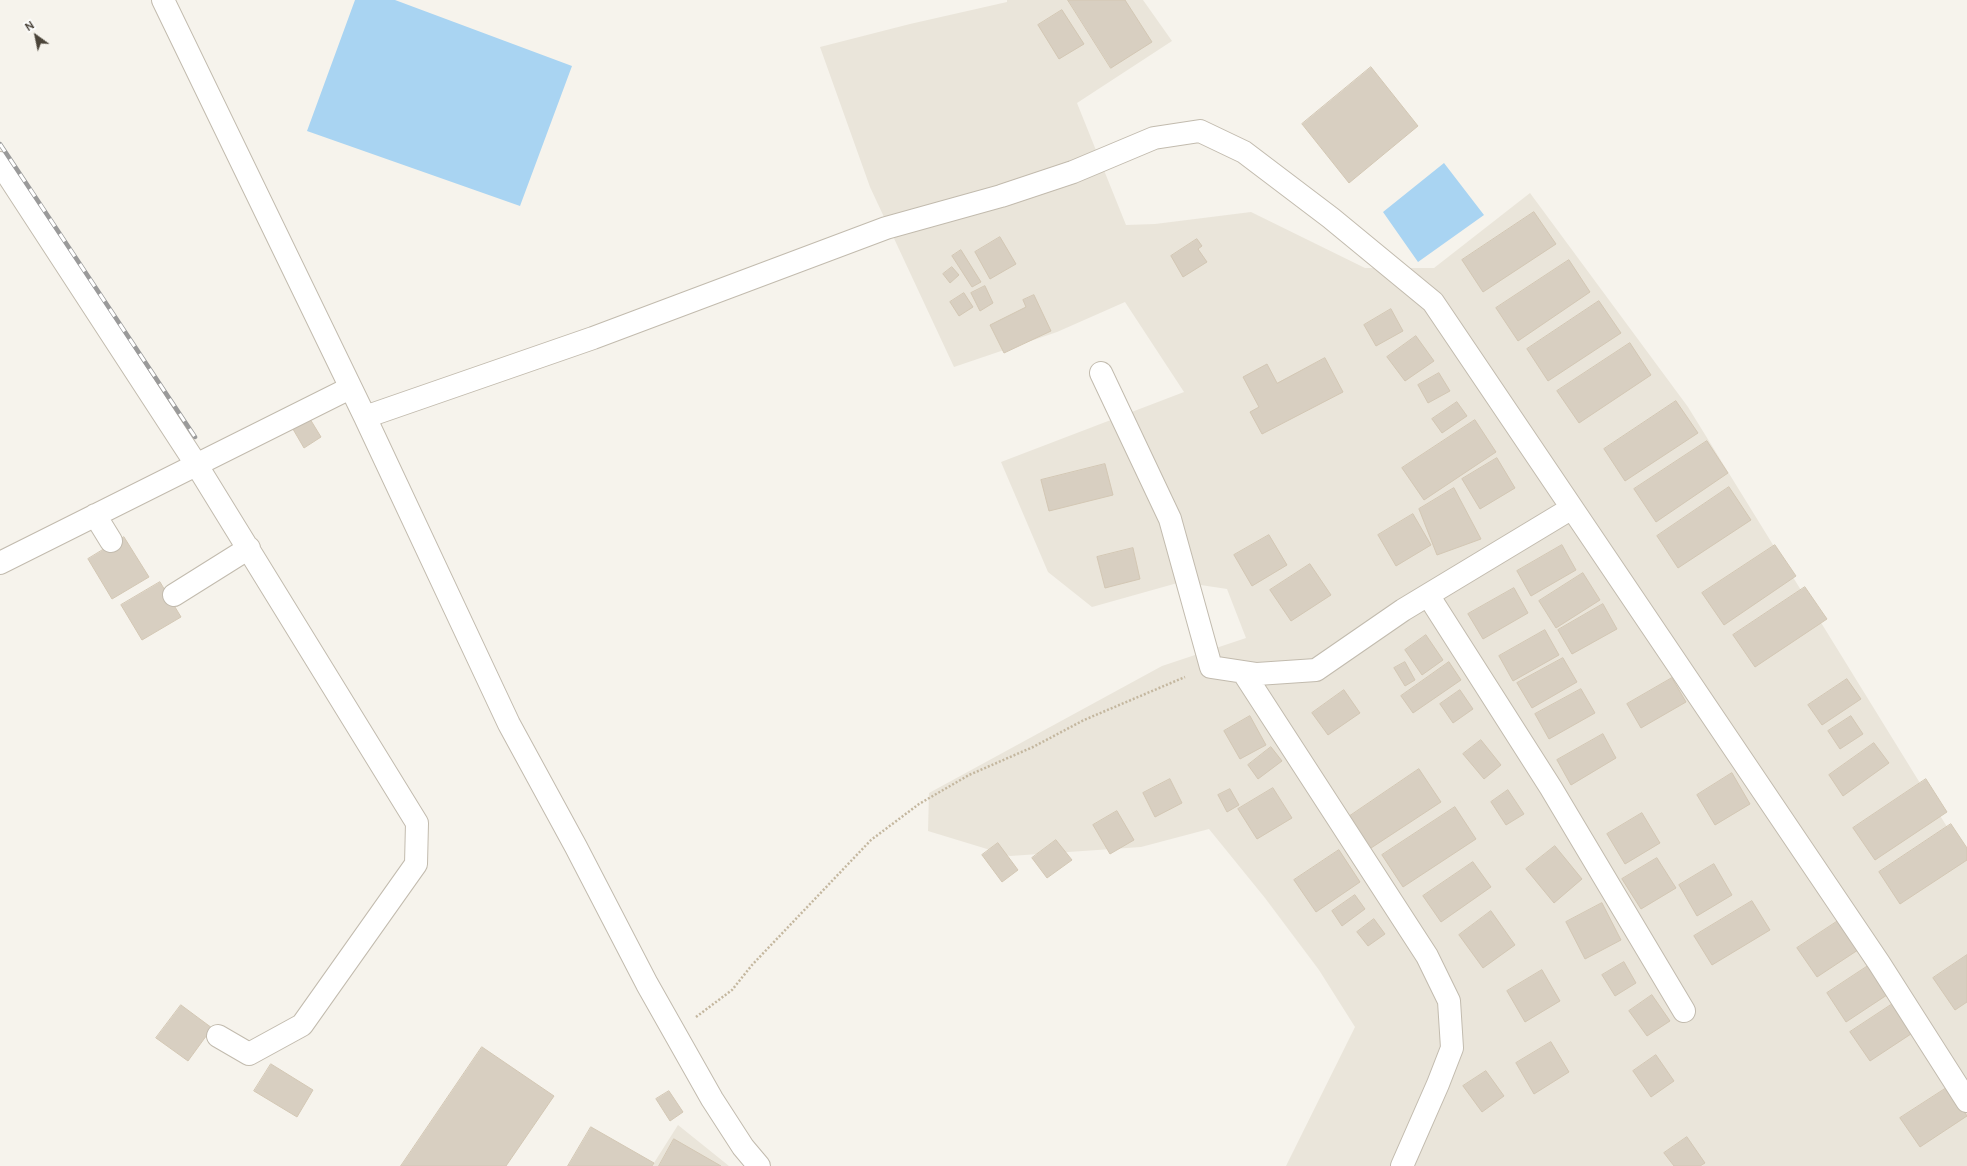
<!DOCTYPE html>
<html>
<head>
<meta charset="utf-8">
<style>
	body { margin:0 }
	#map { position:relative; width:1967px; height:1166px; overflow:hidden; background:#f6f3ec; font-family:"DM Sans",sans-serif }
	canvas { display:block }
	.north { position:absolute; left:16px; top:16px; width:40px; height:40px; -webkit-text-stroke:3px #fff; paint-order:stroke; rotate:327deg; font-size:11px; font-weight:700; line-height:16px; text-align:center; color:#4b4439 }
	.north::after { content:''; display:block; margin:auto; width:14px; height:18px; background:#4b4439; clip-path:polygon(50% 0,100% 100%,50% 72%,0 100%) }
</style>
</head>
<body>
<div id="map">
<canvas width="1967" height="1166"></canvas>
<div class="north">N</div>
</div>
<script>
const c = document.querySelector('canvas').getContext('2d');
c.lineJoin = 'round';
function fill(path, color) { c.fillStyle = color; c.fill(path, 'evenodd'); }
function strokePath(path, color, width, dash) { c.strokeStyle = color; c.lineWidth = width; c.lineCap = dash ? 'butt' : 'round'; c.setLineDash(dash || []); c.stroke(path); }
fill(new Path2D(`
	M1007 0H1143L1172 41 1077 103 1126 225 1155 224 1251 212 1365 268H1434L1530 193 1688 407 1944 822 1967 857V1166H1286L1355 1027 1319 970 1265 898 1209 829 1141 847 1010 856 928 831 929 793 1162 666 1246 638 1227 589 1181 582 1092 607 1048 572 1001 462 1184 392 1125 302 1057 332 954 367 870 187 820 47 910 24 1007 2Z
	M678 1125 729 1166H652Z`), '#eae5da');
fill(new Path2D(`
	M355 0H395L572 66 520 206 307 131Z
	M1444 163 1484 215 1418 262 1383 212Z`), '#a9d4f2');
const building = new Path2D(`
	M1068 0H1125L1152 42 1111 68Z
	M1062 10 1084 44 1059 59 1038 25Z
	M1371 67 1418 126 1349 183 1302 124Z
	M1534 212 1556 244 1483 292 1462 260Z
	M1000 237 1016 264 990 279 975 252Z
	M1197 239 1202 246 1198 249 1207 262 1183 277 1171 256Z
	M961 250 981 282 972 287 952 256Z
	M1569 260 1590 292 1518 341 1496 308Z
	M952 267 959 275 950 283 943 274Z
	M985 286 993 303 980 311 971 293Z
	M964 293 973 307 959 316 950 302Z
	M1034 295 1051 331 1004 353 990 325 1026 307 1023 300Z
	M1599 301 1621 333 1548 381 1527 349Z
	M1391 309 1403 331 1376 346 1364 325Z
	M1416 336 1434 361 1405 381 1387 357Z
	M1630 343 1651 375 1579 423 1557 391Z
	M1325 358 1343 392 1262 434 1250 412 1259 407 1243 377 1267 364 1277 383Z
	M1439 373 1450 391 1428 403 1418 385Z
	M1676 401 1698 433 1625 481 1604 449Z
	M1457 402 1467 416 1442 433 1432 419Z
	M307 414 321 437 304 448 290 424Z
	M1475 420 1496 452 1424 500 1402 468Z
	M1707 441 1728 473 1656 522 1634 489Z
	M1497 458 1515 488 1480 509 1462 479Z
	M1105 464 1113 495 1049 511 1041 480Z
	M1729 487 1751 520 1678 568 1657 536Z
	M1454 488 1481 539 1437 555 1419 509Z
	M1413 514 1431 545 1396 566 1378 535Z
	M1269 535 1287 565 1252 586 1234 555Z
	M124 537 149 577 112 599 88 559Z
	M1562 545 1576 570 1531 596 1517 571Z
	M1775 545 1796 576 1724 625 1702 593Z
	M1133 548 1140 579 1105 588 1097 557Z
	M1310 564 1331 595 1291 621 1270 590Z
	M1583 573 1600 600 1556 628 1539 601Z
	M160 582 181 617 142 640 121 605Z
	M1805 587 1827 619 1755 667 1733 635Z
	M1514 588 1528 613 1483 639 1468 614Z
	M1603 604 1617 629 1572 654 1558 630Z
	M1545 630 1559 655 1513 681 1499 656Z
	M1426 635 1443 660 1422 675 1405 650Z
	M1563 658 1577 682 1532 708 1517 683Z
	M1405 662 1415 680 1405 686 1394 668Z
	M1449 662 1461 680 1413 713 1401 696Z
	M1672 678 1686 702 1641 728 1627 704Z
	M1847 679 1861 699 1822 725 1808 705Z
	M1581 689 1595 713 1549 739 1535 714Z
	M1344 690 1360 713 1328 735 1312 713Z
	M1460 690 1473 709 1453 723 1440 704Z
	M1250 716 1266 745 1240 759 1224 731Z
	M1851 716 1863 734 1840 749 1828 731Z
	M1603 734 1616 758 1571 785 1557 760Z
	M1481 740 1501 765 1484 779 1463 754Z
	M1874 743 1889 763 1843 796 1829 775Z
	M1271 747 1282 761 1258 779 1248 765Z
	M1419 769 1441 802 1368 850 1347 818Z
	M1732 773 1750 804 1715 825 1697 795Z
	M1170 779 1182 803 1155 817 1143 793Z
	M1926 779 1947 812 1875 860 1853 828Z
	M1273 788 1292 818 1257 839 1238 809Z
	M1230 789 1239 805 1227 812 1218 795Z
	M1508 790 1524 814 1506 825 1491 802Z
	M1455 807 1476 839 1403 887 1382 855Z
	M1117 811 1134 840 1110 854 1093 825Z
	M1642 813 1660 843 1625 864 1607 834Z
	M1951 824 1967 848V860L1900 904 1879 872Z
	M1056 840 1072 860 1047 878 1032 858Z
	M998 843 1018 870 1002 882 982 855Z
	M1555 846 1582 879 1554 903 1526 869Z
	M1339 850 1360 882 1316 912 1294 880Z
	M1657 858 1676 888 1641 909 1622 879Z
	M1473 862 1491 887 1441 922 1423 896Z
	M1714 864 1732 895 1697 916 1679 885Z
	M1355 895 1365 909 1342 926 1332 911Z
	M1752 901 1770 930 1712 965 1694 936Z
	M1602 903 1621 940 1585 959 1566 922Z
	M1491 911 1515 945 1483 968 1459 935Z
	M1844 917 1864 946 1817 977 1797 948Z
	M1374 919 1385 934 1368 946 1357 932Z
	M1967 955V1002L1955 1010 1933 978Z
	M1624 962 1636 983 1615 996 1602 975Z
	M1874 962 1893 991 1846 1022 1827 993Z
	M1542 970 1560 1001 1525 1022 1507 991Z
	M1652 995 1670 1021 1647 1036 1629 1011Z
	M1897 1001 1917 1030 1870 1061 1850 1032Z
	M181 1005 212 1028 188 1061 156 1038Z
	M1551 1042 1569 1072 1534 1094 1516 1063Z
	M482 1047 554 1096 506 1166H401Z
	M1656 1055 1674 1081 1651 1097 1633 1071Z
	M271 1064 313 1090 297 1117 254 1091Z
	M1486 1071 1504 1096 1482 1112 1463 1086Z
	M1948 1087 1967 1116 1920 1147 1900 1118Z
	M669 1091 683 1112 670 1121 656 1099Z
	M591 1127 654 1163 652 1166H568Z
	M1687 1137 1705 1163 1700 1166H1674L1664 1153Z
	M674 1139 721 1166H659Z`);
fill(building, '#d8cfc1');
strokePath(building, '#d3c7b4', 1);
const street = new Path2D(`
	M163 0 365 417 509 724 576 847 647 984 712 1099 743 1147 759 1166
	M0 163 196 464 417 823 416 864 302 1025 249 1054 218 1036
	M365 417 593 338 886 228 1001 196 1073 172 1154 138 1200 131 1244 152 1331 218 1433 302 1572 508 1403 610 1316 670 1257 674 1211 667 1170 519 1101 373
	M1572 508 1879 963 1967 1101
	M95 515 111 541
	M0 563 350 388
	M174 595 249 548
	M1428 595 1551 788 1684 1011
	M1243 672 1427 956 1449 1001 1452 1048 1438 1084 1402 1166`);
strokePath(street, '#c2bbae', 24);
strokePath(new Path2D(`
	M696 1017 732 990 752 965 871 840 919 804 969 775 1033 747 1084 720 1185 677`), '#c4b79f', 2.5, [2, 2]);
strokePath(street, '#fff', 22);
const rail = new Path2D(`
	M0 144 195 437`);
strokePath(rail, '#9a9a9a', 4.5);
strokePath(rail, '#fff', 3, [9]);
</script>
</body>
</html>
